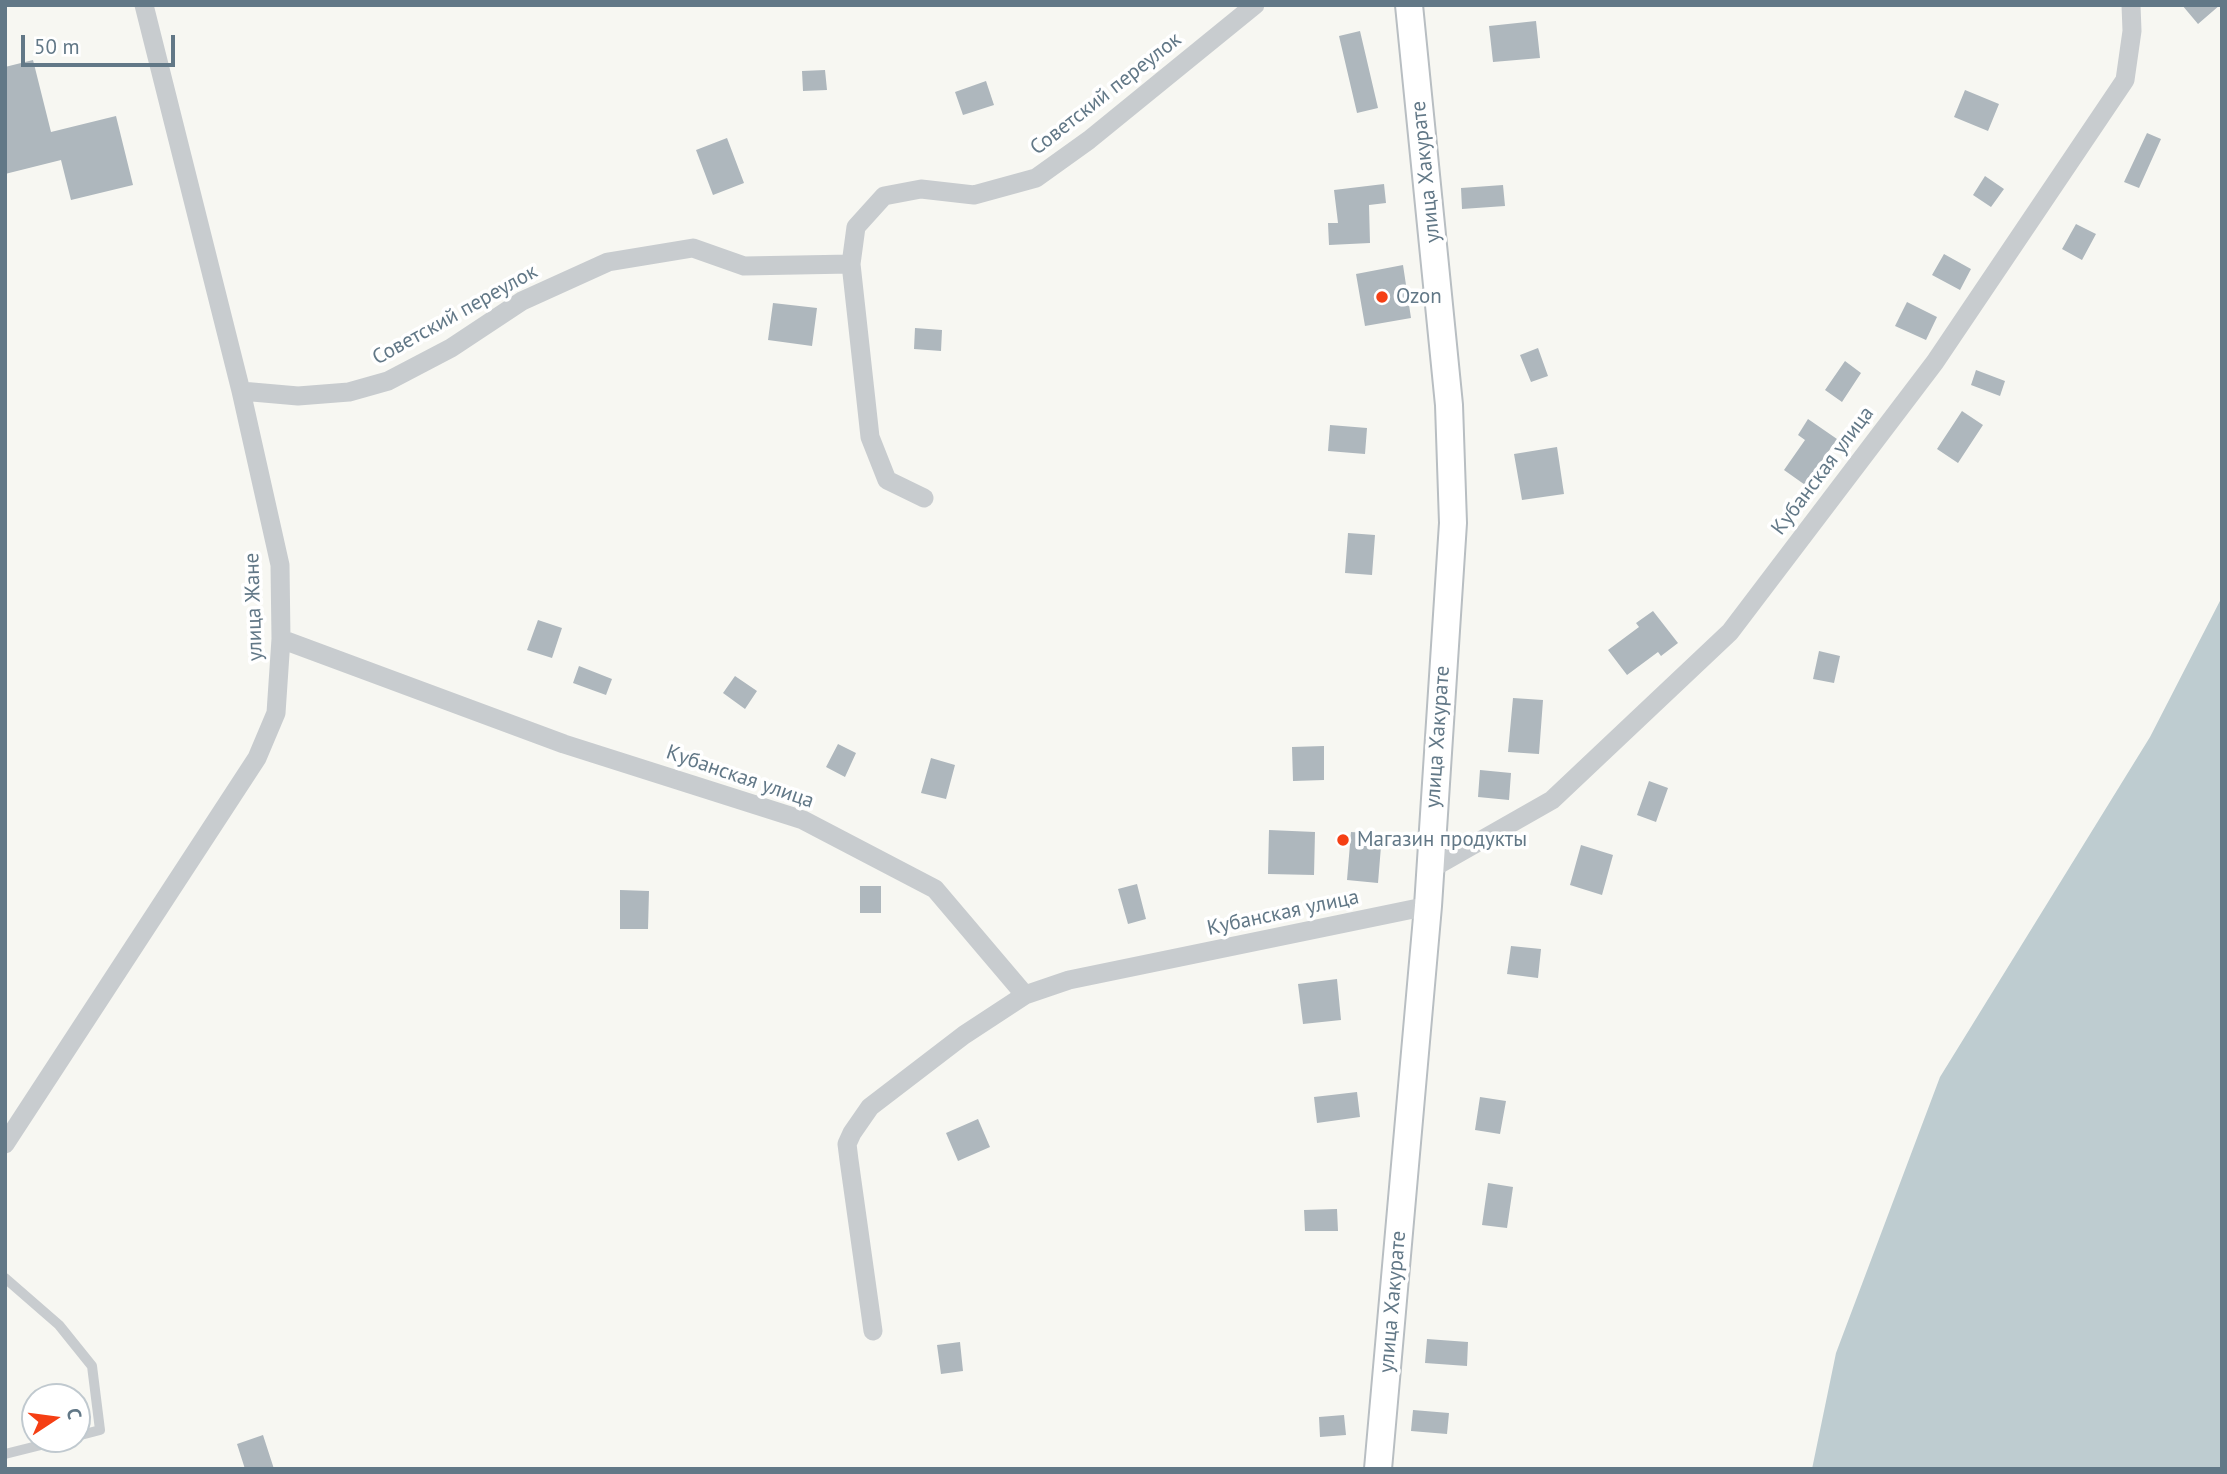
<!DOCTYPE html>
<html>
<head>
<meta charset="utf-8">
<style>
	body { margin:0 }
	#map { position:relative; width:2227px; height:1474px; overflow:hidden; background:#f7f7f2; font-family:"PT Sans",sans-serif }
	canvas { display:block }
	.frame { position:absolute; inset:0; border:7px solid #627887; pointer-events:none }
	.north { position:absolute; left:21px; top:1383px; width:70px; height:70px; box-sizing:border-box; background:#fff; border:2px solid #c0c9cf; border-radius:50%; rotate:77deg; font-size:19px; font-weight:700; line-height:28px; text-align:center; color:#627887 }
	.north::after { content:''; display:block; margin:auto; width:24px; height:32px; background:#f53f14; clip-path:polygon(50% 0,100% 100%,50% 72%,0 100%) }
	.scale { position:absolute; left:21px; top:35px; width:154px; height:32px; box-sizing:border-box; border:4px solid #627887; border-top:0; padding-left:9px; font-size:21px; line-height:24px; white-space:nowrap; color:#627887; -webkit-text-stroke:5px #fff; paint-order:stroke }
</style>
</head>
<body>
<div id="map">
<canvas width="2227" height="1474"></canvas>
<div class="frame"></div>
<div class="north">С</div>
<div class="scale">50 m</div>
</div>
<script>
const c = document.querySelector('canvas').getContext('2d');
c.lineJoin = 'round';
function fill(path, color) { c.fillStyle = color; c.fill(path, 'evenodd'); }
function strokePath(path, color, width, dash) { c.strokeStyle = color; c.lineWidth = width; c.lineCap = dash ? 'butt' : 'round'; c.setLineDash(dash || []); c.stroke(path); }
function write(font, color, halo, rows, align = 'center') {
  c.font = font + ' "PT Sans",sans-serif'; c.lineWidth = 7; c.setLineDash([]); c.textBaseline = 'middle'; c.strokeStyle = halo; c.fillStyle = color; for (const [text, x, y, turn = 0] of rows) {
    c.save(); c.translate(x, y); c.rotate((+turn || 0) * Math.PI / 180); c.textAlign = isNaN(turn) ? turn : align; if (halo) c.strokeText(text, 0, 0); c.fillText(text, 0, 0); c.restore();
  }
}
fill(new Path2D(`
	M2222 597V1469H1812L1836 1353 1940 1077 2150 737Z`), '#beccd0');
fill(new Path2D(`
	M2182 5H2220L2198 24Z
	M1536 21 1540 58 1493 62 1489 26Z
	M1360 31 1378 108 1357 113 1339 36Z
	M33 60 51 132 116 116 133 185 71 200 61 160 5 174V67Z
	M825 70 827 90 803 91 802 71Z
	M986 81 994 105 963 115 955 92Z
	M1965 90 1999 104 1988 131 1954 117Z
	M2147 133 2161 139 2139 188 2124 182Z
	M727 138 744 183 713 195 696 150Z
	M1985 176 2004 189 1991 207 1973 195Z
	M1384 184 1386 203 1369 205 1370 243 1329 245 1328 223H1338L1334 190Z
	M1503 185 1505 206 1462 209 1461 188Z
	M2076 224 2096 234 2082 260 2062 249Z
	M1944 254 1971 269 1960 290 1932 275Z
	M1403 265 1411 318 1365 326 1356 274Z
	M1907 302 1937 317 1926 340 1895 326Z
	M773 303 817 308 812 346 768 340Z
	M915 328 942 330 941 351 914 349Z
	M1538 348 1548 376 1531 382 1520 355Z
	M1845 361 1861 373 1842 402 1825 390Z
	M1976 370 2005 381 2000 396 1971 385Z
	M1962 411 1983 425 1958 463 1937 449Z
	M1808 419 1837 439 1817 468 1820 471 1808 487 1784 470 1805 440 1798 435Z
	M1330 425 1367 428 1365 454 1328 451Z
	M1557 447 1564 494 1522 500 1514 454Z
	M1348 533 1375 535 1372 575 1345 573Z
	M1653 611 1678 643 1661 656 1658 652 1627 675 1608 650 1639 627 1636 623Z
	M538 620 562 628 552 658 527 650Z
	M1819 651 1840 656 1834 683 1813 679Z
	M579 666 612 679 606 695 573 683Z
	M735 676 757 691 745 709 723 693Z
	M1513 698 1543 700 1539 754 1508 752Z
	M838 744 856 753 845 777 826 767Z
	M1324 746V780L1293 781 1292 747Z
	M931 758 955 765 946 799 921 793Z
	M1480 770 1511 773 1509 800 1478 797Z
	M1649 781 1668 788 1656 822 1637 815Z
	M1269 830 1315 832 1314 875 1268 874Z
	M1351 832 1382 834 1378 883 1347 880Z
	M1581 845 1613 855 1602 895 1570 885Z
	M1137 884 1146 919 1128 924 1118 889Z
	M860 886H881V913H860Z
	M620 890 649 891 648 929H620Z
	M1511 946 1541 949 1538 978 1507 974Z
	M1337 979 1341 1020 1303 1024 1298 984Z
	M1357 1092 1360 1117 1317 1123 1314 1097Z
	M1480 1097 1506 1101 1500 1134 1475 1130Z
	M978 1119 990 1147 958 1161 946 1133Z
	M1488 1183 1513 1187 1507 1228 1482 1225Z
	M1337 1209 1338 1231H1305L1304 1210Z
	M1427 1339 1468 1342 1467 1366 1425 1363Z
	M960 1342 963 1371 941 1374 937 1345Z
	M1413 1410 1449 1413 1447 1434 1411 1431Z
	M1344 1415 1346 1435 1320 1437 1319 1417Z
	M263 1435 274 1469H245L237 1444Z`), '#aeb7bd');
const secondary = new Path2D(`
	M1378 1469 1428 906 1453 523 1449 405 1409 5`);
strokePath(secondary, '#b8bec2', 30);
strokePath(new Path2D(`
	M5 1278 59 1325 92 1366 100 1430 77 1436
	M5 1454 65 1439`), '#c8cccf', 10);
strokePath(new Path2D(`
	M241 391 298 396 349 392 388 381 451 348 522 301 608 262 693 248 744 266 851 264
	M924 498 887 480 870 437 851 264 856 227 884 196 921 189 974 195 1036 178 1089 140 1255 5
	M281 639 564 744 803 820 935 889 1025 995 1069 980 1428 906
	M1429 870 1552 800 1730 632 1935 362 2125 80 2132 31 2131 5
	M5 1144 257 758 276 713 281 639 280 565 241 391 144 5
	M873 1331 849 1160 847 1144 852 1133 870 1107 964 1035 1025 995`), '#c8cccf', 19);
strokePath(secondary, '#fff', 26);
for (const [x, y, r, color] of [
	[1382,297,7,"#f53f14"],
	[1343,840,7,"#f53f14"]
]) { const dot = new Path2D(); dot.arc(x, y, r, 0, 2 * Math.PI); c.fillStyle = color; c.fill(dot); strokePath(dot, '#fff', 2.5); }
write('21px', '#627887', '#fff', [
	["Советский переулок",1106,94,-38],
	["улица Хакурате",1426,172,-96],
	["Советский переулок",455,315,-29],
	["Кубанская улица",1823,471,-53],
	["улица Жане",254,607,-92],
	["улица Хакурате",1438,737,-86],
	["Кубанская улица",740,777,19],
	["Кубанская улица",1283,913,-12],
	["улица Хакурате",1393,1302,-85]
]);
write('21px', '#627887', '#fff', [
	["Ozon",1396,297],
	["Магазин продукты",1357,840]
], 'left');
</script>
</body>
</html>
